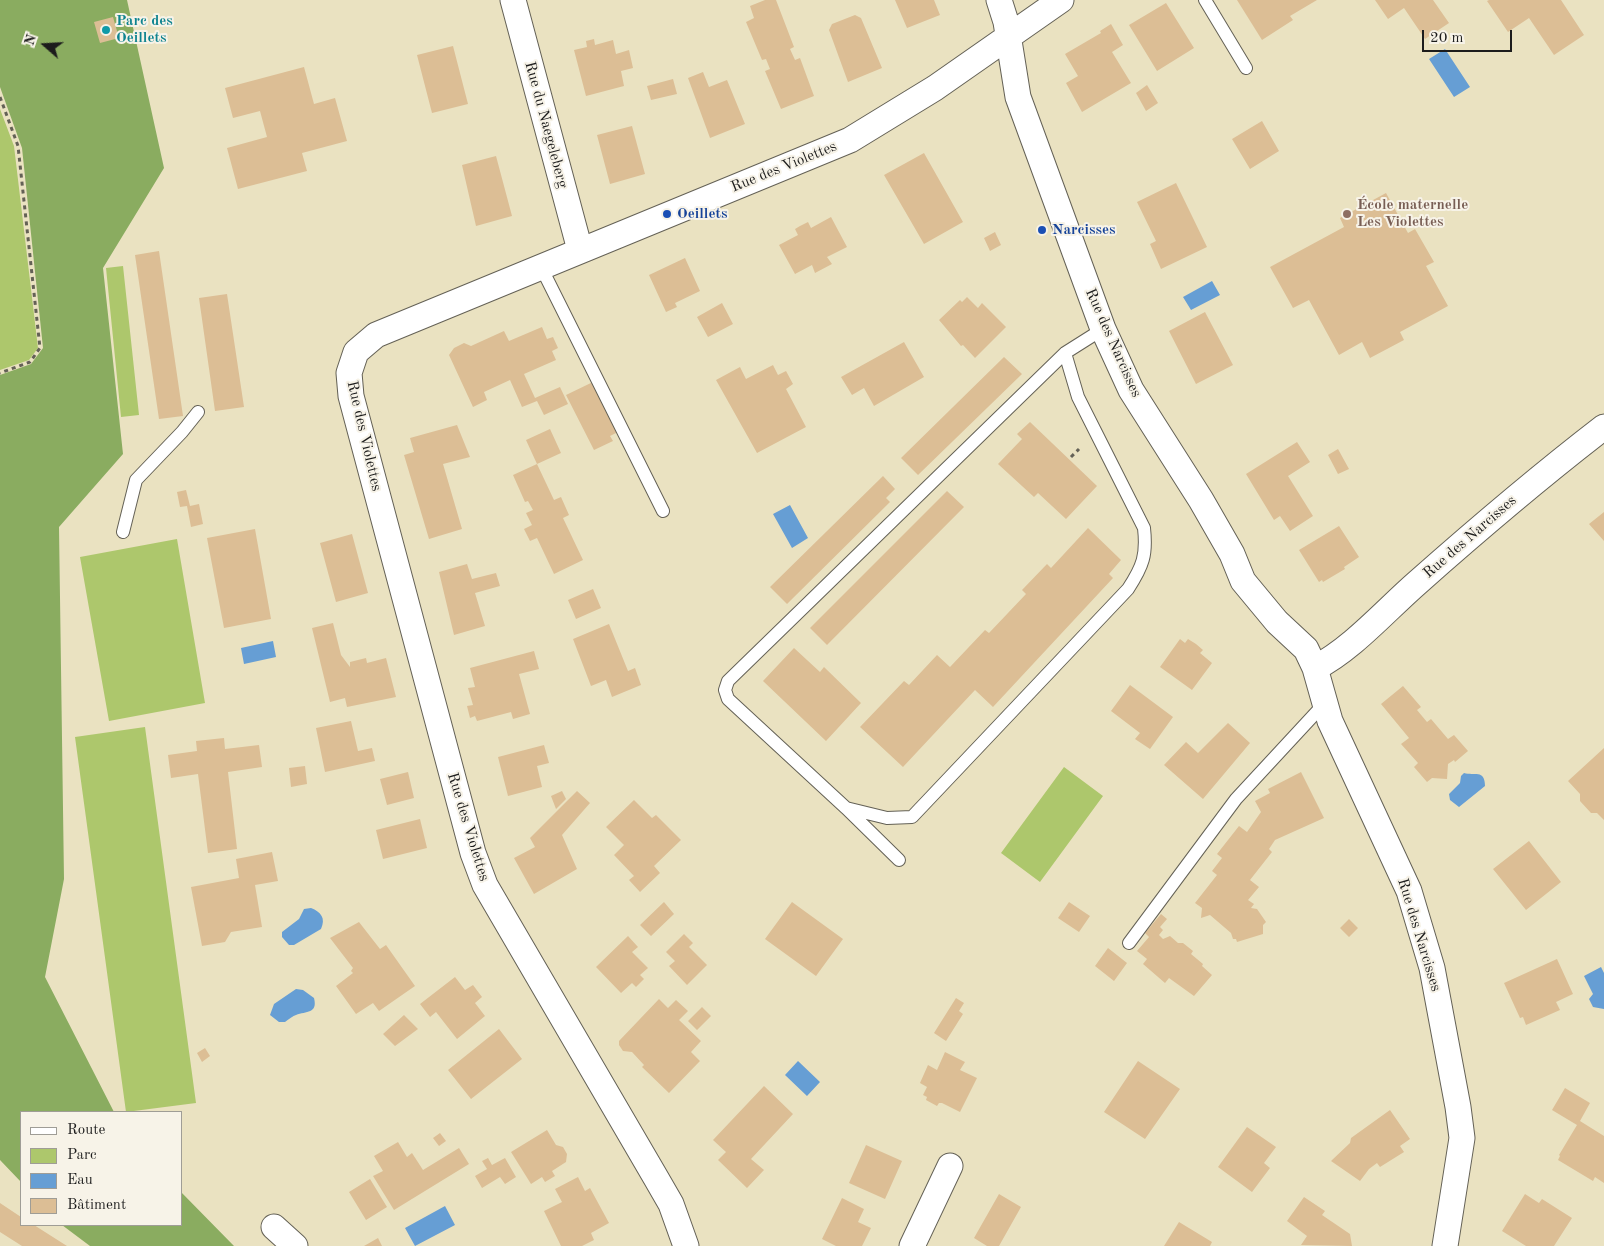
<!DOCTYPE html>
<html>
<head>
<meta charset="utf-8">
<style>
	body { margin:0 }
	#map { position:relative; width:1604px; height:1246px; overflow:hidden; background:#eae2c1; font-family:"Old Standard TT",serif }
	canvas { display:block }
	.legend { position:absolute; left:20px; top:1111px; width:162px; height:115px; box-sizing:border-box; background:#f7f3e8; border:1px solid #9f9d96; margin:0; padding:6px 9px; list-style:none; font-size:15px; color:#1c1c1c }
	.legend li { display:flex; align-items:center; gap:10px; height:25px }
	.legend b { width:25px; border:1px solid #9f9d96 }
	.north { position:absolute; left:20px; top:20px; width:50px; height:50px; -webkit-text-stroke:4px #f7f3e8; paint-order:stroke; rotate:289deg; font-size:14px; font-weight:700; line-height:20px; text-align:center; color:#1c1c1c }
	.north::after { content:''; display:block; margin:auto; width:18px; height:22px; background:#1c1c1c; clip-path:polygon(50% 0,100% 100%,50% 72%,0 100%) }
	.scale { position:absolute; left:1422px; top:30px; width:90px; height:22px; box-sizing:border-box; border:2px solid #1c1c1c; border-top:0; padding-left:6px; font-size:15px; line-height:18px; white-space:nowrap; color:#1c1c1c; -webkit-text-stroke:4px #f7f3e8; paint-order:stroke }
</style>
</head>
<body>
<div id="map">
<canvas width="1604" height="1246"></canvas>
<ul class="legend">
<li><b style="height:6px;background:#fff"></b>Route</li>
<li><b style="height:14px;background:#adc76c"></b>Parc</li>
<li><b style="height:14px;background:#669ed4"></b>Eau</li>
<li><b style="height:14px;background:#dcbe95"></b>Bâtiment</li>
</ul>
<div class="north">N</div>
<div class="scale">20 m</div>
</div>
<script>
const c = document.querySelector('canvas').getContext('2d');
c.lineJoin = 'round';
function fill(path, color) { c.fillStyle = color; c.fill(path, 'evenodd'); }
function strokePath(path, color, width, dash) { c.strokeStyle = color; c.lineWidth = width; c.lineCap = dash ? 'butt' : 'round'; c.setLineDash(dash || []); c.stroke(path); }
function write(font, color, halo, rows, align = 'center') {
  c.font = font + ' "Old Standard TT",serif'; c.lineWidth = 4; c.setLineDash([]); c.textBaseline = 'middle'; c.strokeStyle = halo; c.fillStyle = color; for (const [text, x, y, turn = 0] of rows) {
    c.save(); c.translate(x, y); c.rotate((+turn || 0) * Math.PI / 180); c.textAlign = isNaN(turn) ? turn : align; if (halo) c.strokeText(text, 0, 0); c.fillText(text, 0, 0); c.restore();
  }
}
fill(new Path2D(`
	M0 109 14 146 38 348 29 360 0 370Z
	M123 266 139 415 121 417 106 268Z
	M177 539 205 703 109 721 80 557Z
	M145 727 196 1103 126 1112 75 737Z
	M1064 767 1103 796 1040 882 1001 853Z`), '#adc76c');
fill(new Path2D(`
	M0 0H127L164 168 103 268 123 454 59 527 64 879 45 977 114 1112H21V1182L0 1160V375L31 364 43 348 22 148 0 87Z
	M181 1192 234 1246H90L62 1225H181Z`), '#8aac60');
fill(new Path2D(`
	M1445 49 1470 87 1454 97 1429 59Z
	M1212 281 1220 295 1191 310 1183 297Z
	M790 505 808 538 792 548 773 514Z
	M273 641 276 657 244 664 241 648Z
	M1464 773C1474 776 1485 769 1485 786L1459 807 1450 800 1449 794 1460 783 1461 776Z
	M311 908C321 912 326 918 321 929L294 945H289L282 937V932L299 919 304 909Z
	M1601 967 1604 973V1009L1593 1007 1589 999 1593 994 1584 976Z
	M296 989 303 990 314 998C318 1014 306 1011 296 1015 293 1016 289 1019 285 1022H279L270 1015 274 1004Z
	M798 1061 820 1082 807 1096 785 1075Z
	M445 1206 455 1225 415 1246 405 1228Z`), '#669ed4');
fill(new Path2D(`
	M765 0H776L794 47 790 49 795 60 800 58 814 96 781 109 765 71 770 69 766 59 762 60 746 22 754 18 750 6Z
	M895 0H934L940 15 907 28Z
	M1237 0H1317L1290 16 1293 20 1262 40Z
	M1375 0H1433L1449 23 1425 39 1404 8 1388 19Z
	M1489 0H1561L1584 35 1554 55 1529 18 1508 32 1487 1Z
	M1166 3 1194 48 1157 71 1129 25Z
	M855 15 861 18 882 68 848 82 829 30 832 24Z
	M113 17 119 38 100 43 94 22Z
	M1111 24 1123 45 1112 52 1131 83 1082 112 1066 83 1078 76 1065 54 1101 33 1100 31Z
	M594 39 595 45 613 40 616 54 629 50 633 68 621 71 624 86 586 96 574 50 587 47 586 41Z
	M453 46 468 104 432 113 417 55Z
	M304 67 314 104 335 98 347 141 302 153 307 171 238 189 227 148 267 137 260 111 233 118 225 88Z
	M703 72 709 87 727 80 745 124 710 138 688 78Z
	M673 79 677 94 651 100 647 86Z
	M1147 85 1158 103 1146 111 1136 93Z
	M1262 121 1279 151 1250 169 1232 139Z
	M632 126 645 174 610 184 597 135Z
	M924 153 963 222 924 244 884 175Z
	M496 156 512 216 476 226 462 165Z
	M1176 183 1207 247 1161 269 1150 244 1156 241 1137 202Z
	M1386 193 1408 233 1415 229 1434 262 1426 266 1448 306 1400 332 1404 340 1370 358 1362 342 1339 355 1309 300 1293 308 1270 267 1344 227 1340 218Z
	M831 217 847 247 827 257 832 264 815 273 812 265 795 274 779 245 798 235 795 229 800 226 808 222 811 228Z
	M995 232 1001 245 990 251 984 238Z
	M159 251 183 416 159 419 135 255Z
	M685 258 700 291 675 303 677 307 666 312 649 275Z
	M227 294 244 407 215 411 199 298Z
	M967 297 978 308 982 303 1006 327 975 358 963 345 961 346 939 320 960 300 962 302Z
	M722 303 733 324 708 337 697 317Z
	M1205 312 1233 365 1196 384 1169 331Z
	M542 327 547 339 553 337 558 348 552 351 556 360 524 374 535 398 560 387 568 404 544 415 537 401 522 407 510 380 484 392 487 400 473 407 449 355 454 348 464 343 471 346 504 331 509 341Z
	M904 342 924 377 874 406 864 388 852 395 841 377Z
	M1004 357 1022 374 918 475 901 458Z
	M773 365 778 375 786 371 793 384 786 389 806 427 757 453 716 380 740 367 746 379Z
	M595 381 620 431 610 436 613 441 594 450 566 395Z
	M1030 422 1097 486 1066 519 1038 493 1034 497 998 464 1022 439 1017 434Z
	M457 425 470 457 443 464 462 529 429 539 404 455 414 452 410 438Z
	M550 429 561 453 537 464 554 500 561 497 569 515 563 518 583 560 554 574 537 538 530 541 524 529 532 525 526 513 533 510 528 501 525 502 513 475 537 464 526 440Z
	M1297 442 1310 462 1288 476 1313 516 1290 531 1280 516 1274 520 1246 474Z
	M1338 449 1349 469 1338 474 1328 455Z
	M883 476 895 489 886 498 890 502 787 604 770 587Z
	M186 490 190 506 199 504 203 524 191 527 187 506 180 507 177 492Z
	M947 491 964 507 827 645 810 628Z
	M1604 512V541L1589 524Z
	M1339 526 1359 557 1344 567 1345 569 1323 582 1322 580 1319 582 1299 550Z
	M1088 528 1121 560 1109 574 1113 578 993 707 975 690 903 767 860 727 904 681 909 685 937 655 950 667 985 630 989 633 1026 594 1022 590 1047 564 1051 568Z
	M255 529 271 619 224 628 207 538Z
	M352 534 368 593 336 602 320 543Z
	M467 564 472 579 496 573 500 586 475 593 485 626 454 635 439 572Z
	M593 589 601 608 576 619 568 600Z
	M333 623 341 655 350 667V662L366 658 367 663 386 658 396 697 347 707 345 698 330 702 312 628Z
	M609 624 628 671 635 668 641 685 612 697 606 680 591 686 573 639Z
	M1180 639 1185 643 1188 639 1196 644 1203 650 1200 653 1212 663 1192 690 1160 667Z
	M794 648 820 672 824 667 861 703 826 741 763 681Z
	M534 651 539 669 519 674 530 714 513 719 511 712 477 721 475 716 470 718 467 706 473 705 468 688 475 687 470 668Z
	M1130 685 1173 717 1150 749 1135 739 1140 733 1111 711Z
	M1403 686 1421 707 1417 710 1427 722 1431 719 1448 739 1454 735 1468 751 1455 762 1454 760 1448 764 1447 779 1432 778 1427 782 1414 767 1418 763 1401 744 1409 738 1381 704Z
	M351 721 358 751 372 748 375 761 325 772 316 728Z
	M1228 723 1250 743 1203 799 1164 765 1186 742 1198 753Z
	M224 738 225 749 259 745 262 767 228 772 237 849 208 853 198 774 171 778 168 755 197 751 196 741Z
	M544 745 549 763 537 766 542 787 508 796 498 757Z
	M1604 748V820L1597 813H1591L1580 801V794L1568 781Z
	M305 766 307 784 291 787 289 768Z
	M408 772 414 798 387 805 380 779Z
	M1301 772 1324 818 1275 840 1269 849 1272 852 1250 880 1259 887 1248 900 1254 904 1251 908 1257 909 1266 922 1263 925V934L1237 942 1236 939H1233L1231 933 1210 915 1201 918 1202 908 1195 903 1217 875 1212 871 1222 858 1217 854 1239 826 1247 832 1261 812 1255 801 1270 793 1268 789Z
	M562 791 566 799 556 809 551 796Z
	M577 791 590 803 562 835 577 869 534 894 514 858 535 847 530 838Z
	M634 800 652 818 656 815 681 840 654 866 660 873 640 892 629 880 634 876 614 855 624 845 606 827Z
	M420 819 427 848 383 859 376 830Z
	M1529 841 1561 882 1526 910 1493 869Z
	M272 852 278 881 255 885 262 927 231 932 225 942 202 946 191 887 239 878 236 859Z
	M664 902 674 914 651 936 640 925Z
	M792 902 843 939 816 976 765 939Z
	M1069 902 1090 916 1079 932 1058 918Z
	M1161 914 1167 919 1160 927 1163 930 1159 935 1163 939 1170 936 1178 943H1183L1193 951 1191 954 1203 964 1202 966 1212 975 1194 996 1169 978 1165 983 1143 964 1147 959 1137 951 1149 937 1145 933Z
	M1349 919 1358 928 1349 937 1340 928Z
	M359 922 380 949 386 945 415 986 379 1011 373 1003 356 1014 336 986 353 973 351 971 353 968 330 938Z
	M684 934 693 943 689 947 707 965 687 985 669 966 675 961 666 952Z
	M628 936 638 947 632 952 648 968 640 975 644 979 636 987 632 983 621 993 596 967Z
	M1108 948 1127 963 1114 981 1095 966Z
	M1557 959 1573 994 1556 1002 1560 1010 1526 1025 1523 1017 1520 1018 1504 983Z
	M455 977 465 990 473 985 482 997 475 1003 485 1016 457 1039 436 1012 430 1017 420 1004Z
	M956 998 964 1003 959 1011 963 1014 946 1041 934 1033Z
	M659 999 668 1008 676 1000 688 1011 679 1020 701 1041 691 1052 700 1061 669 1093 642 1067 644 1065 632 1052 623 1051 619 1045V1041Z
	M702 1007 711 1016 697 1030 688 1021Z
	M404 1015 418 1029 395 1046 383 1034Z
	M499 1029 522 1059 471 1099 448 1070Z
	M205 1048 210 1056 202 1062 197 1053Z
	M945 1052 965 1062 960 1070 977 1078 960 1112 942 1103H939L937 1106 926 1100 927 1097 923 1095 927 1087 920 1083 928 1065 937 1070Z
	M1138 1061 1180 1089 1145 1139 1104 1112Z
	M764 1086 793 1114 751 1159 764 1170 747 1188 718 1160 726 1152 713 1140Z
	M1565 1088 1590 1103 1580 1121 1604 1136V1183L1595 1177 1593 1181 1558 1160 1560 1156 1559 1155 1577 1125 1552 1110Z
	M1390 1110 1410 1139 1400 1146 1404 1152 1380 1167 1377 1163 1369 1169 1360 1181 1331 1161 1350 1143 1351 1138Z
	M1247 1127 1276 1147 1264 1163 1270 1168 1252 1192 1218 1167Z
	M547 1130 556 1145 563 1147 567 1154 566 1162 552 1171 555 1176 545 1182 542 1177 531 1184 511 1152Z
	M440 1133 446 1141 439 1146 433 1138Z
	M398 1142 407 1157 412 1153 423 1170 459 1148 469 1164 394 1210 373 1176 383 1171 374 1156Z
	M866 1145 902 1161 885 1199 849 1183Z
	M488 1158 492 1165 505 1158 516 1177 505 1184 500 1177 482 1188 475 1176 487 1169 482 1161Z
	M578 1177 585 1191 590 1188 609 1223 591 1233 594 1240 582 1246H561L544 1211 562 1202 555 1189Z
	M370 1179 387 1207 366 1220 349 1192Z
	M999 1194 1021 1207 999 1246H987L974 1238Z
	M1525 1194 1539 1203 1542 1199 1572 1218 1554 1246H1526L1502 1231Z
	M1304 1197 1325 1211 1322 1215 1350 1234 1352 1246 1301 1245 1307 1236 1287 1221Z
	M842 1198 864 1209 858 1222 871 1228 862 1246H836L822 1239Z
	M0 1203 21 1217V1225H34L67 1246H22L0 1232Z
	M1179 1222 1212 1242 1210 1246H1164Z
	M378 1238 382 1246H364Z`), '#dcbe95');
const service = new Path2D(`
	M1205 0 1246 68
	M541 267 663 511
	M1065 353 1078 397 1144 528C1147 555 1143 566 1128 589L912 817 887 818 846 808 728 699 725 690 728 681 1065 353 1103 329
	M123 532 136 480 182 432 198 412
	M846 808 899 860
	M1129 943 1236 799 1324 704`);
const minor = new Path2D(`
	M513 0 580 250
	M999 0 1006 22 1018 97 1103 329 1131 390 1201 500 1232 554 1243 581 1277 622 1306 649 1315 668 1330 721 1409 891 1432 968 1458 1107 1462 1138 1445 1246
	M1315 668C1352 649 1385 611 1417 583 1478 529 1539 477 1604 427
	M274 1227 295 1246
	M686 1246 671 1204 656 1178 485 885 473 853 351 396 349 373 356 352 376 335 850 140 935 88 1061 0
	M912 1246 950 1166`);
strokePath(service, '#646156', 14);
strokePath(minor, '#646156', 27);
strokePath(new Path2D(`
	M0 97 18 146 40 348 30 362 0 373
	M1071 457 1079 449`), '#646156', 3, [4, 4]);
strokePath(service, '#fff', 12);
strokePath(minor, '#fff', 25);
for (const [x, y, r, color] of [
	[106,30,5,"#0f9aa8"],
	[667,214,5,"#1a4fb4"],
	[1347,214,5,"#8d6e63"],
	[1042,230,5,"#1a4fb4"]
]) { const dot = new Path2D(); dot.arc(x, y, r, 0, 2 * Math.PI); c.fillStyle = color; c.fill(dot); strokePath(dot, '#f7f3e8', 2); }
write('bold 15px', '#0d838f', '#f7f3e8', [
	["Parc des",116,21],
	["Oeillets",116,38]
], 'left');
write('15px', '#1c1c1c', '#f7f3e8', [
	["Rue du Naegeleberg",546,125,75],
	["Rue des Violettes",784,167,-22],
	["Rue des Narcisses",1113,343,66],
	["Rue des Violettes",364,436,77],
	["Rue des Narcisses",1470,537,-41],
	["Rue des Violettes",468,827,73],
	["Rue des Narcisses",1419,935,73]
]);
write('bold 15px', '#785e54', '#f7f3e8', [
	["École maternelle",1357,205],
	["Les Violettes",1357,222]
], 'left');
write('bold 15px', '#164399', '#f7f3e8', [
	["Oeillets",677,214],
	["Narcisses",1052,230]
], 'left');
</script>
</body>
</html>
